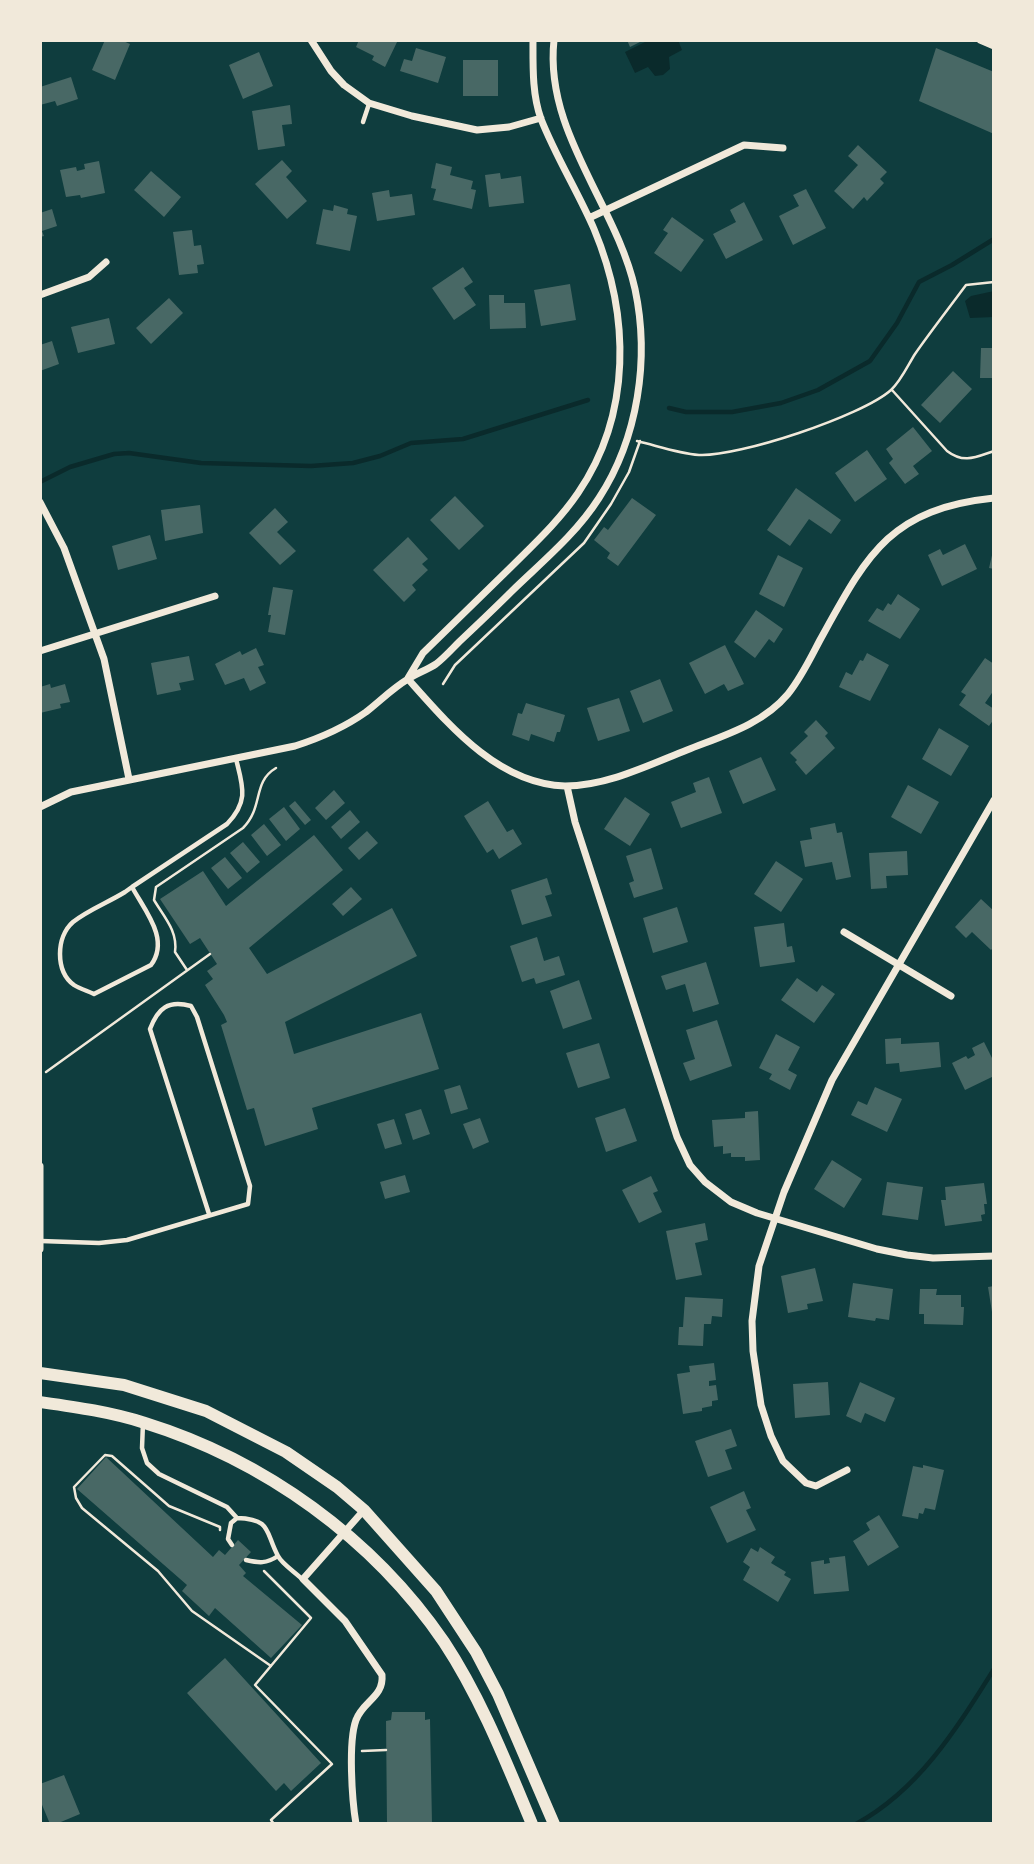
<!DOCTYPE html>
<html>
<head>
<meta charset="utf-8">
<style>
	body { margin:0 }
	#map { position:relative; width:1034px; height:1864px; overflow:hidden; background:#0f3d3e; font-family:Rubik,sans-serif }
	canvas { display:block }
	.frame { position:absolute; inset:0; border:42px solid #f1e9da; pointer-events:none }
</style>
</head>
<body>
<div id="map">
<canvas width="1034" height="1864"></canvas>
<div class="frame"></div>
</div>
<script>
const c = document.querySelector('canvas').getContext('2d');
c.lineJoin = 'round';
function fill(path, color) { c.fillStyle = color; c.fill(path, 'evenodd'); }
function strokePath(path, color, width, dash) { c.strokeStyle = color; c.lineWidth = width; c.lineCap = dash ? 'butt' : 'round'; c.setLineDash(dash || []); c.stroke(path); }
fill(new Path2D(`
	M649 40H678L682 50 669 57 670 69 663 75 655 76 648 67 635 73 625 52Z
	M994 291V317L970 318 965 301 971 296Z`), '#0a2a2b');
strokePath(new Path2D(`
	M669 408 686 412H732L781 403 818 390 870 361 897 323 919 282 952 265 994 239
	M40 482 70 467 114 454 129 453 201 463 311 466 353 463 380 456 411 443 463 439 588 400
	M856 1824C919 1790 957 1728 994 1669`), '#0a2a2b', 4.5);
fill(new Path2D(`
	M105 40H121L130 44 115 80 92 70Z
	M359 40H398L385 67 372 60 374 56 356 47Z
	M627 40H644L630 47Z
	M416 48 446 57 438 83 400 71 404 59 412 61Z
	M936 48 994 72V134L919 101Z
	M259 52 273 86 243 99 229 65Z
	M463 60H498V96H463Z
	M71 77 78 99 57 106 55 101 40 105V87Z
	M290 105 292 124 282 125 285 146 258 150 252 111Z
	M858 145 887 172 880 179 884 183 867 201 864 197 853 209 834 191 858 165 848 156Z
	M282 160 292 171 286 177 307 201 287 219 255 184Z
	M99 161 105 193 81 198 80 195 66 197 60 170 76 167 77 171 85 169 84 164Z
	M436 163 452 167 450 175 473 181 471 189 476 190 472 209 433 200 436 189 431 188Z
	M151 171 181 197 164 217 134 190Z
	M500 173 501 179 521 176 524 203 489 207 485 175Z
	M806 189 826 228 793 245 779 216 799 206 793 195Z
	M389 190 390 197 412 194 415 215 377 221 372 193Z
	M744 202 763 240 726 259 713 234 736 222 730 210Z
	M334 205 348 209 347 214 357 216 350 251 316 244 323 209 333 211Z
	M52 209 57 226 42 231 44 236 40 237V213Z
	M672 217 704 240 681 272 654 253 668 233 663 230Z
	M192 230 194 246 201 245 204 264 197 265 198 273 179 275 173 232Z
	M463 267 473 282 464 288 476 305 454 320 432 288Z
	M570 284 576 320 541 326 534 290Z
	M489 295H504V303H525L526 328 490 329Z
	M169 298 183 313 151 344 136 328Z
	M109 318 115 344 78 353 71 327Z
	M52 341 59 364 40 371V345Z
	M981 348H994V378H980Z
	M953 371 972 389 940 423 921 405Z
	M913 427 932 451 913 466 919 474 905 484 889 463 893 459 886 449Z
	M867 450 887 479 855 502 835 473Z
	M796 488 841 520 831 534 809 519 790 546 767 530Z
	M455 496 484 526 459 550 430 520Z
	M632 498 656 515 618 566 607 558 610 553 594 540 604 527 608 530Z
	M200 505 203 533 165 541 161 510Z
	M275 508 288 522 277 532 296 551 280 565 249 533Z
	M150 535 157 559 118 570 112 546Z
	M408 537 428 559 422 564 428 570 412 585 416 590 404 602 373 570Z
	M965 544 977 569 942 586 928 555 940 549 943 555Z
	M993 551H994V569L989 568Z
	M778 555 803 568 784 607 759 594Z
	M273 587 293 590 285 635 268 632 271 615H268Z
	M898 594 920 609 900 639 868 621 877 608 883 611 888 603 891 605Z
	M756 610 783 629 774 643 769 639 755 658 734 642Z
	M725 645 744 684 728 691 724 684 705 694 689 663Z
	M256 648 264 665 258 667 266 683 250 691 244 678 225 685 215 664 240 651 242 655Z
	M867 653 889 665 870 701 839 687 846 672 852 675 860 660 863 661Z
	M189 656 194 680 179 683 181 690 157 695 151 663Z
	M985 658 994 664V690L985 703 994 709V719L989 726 959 705 966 695 961 692Z
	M660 679 673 711 643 723 630 691Z
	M50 684 51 688 65 684 70 702 60 704 61 708 40 713V687Z
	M619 698 630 731 598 741 587 708Z
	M526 703 565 715 560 732H557L554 742 531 734 529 741 512 735 518 713 522 714Z
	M816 720 828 733 825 736 835 748 806 775 795 762 797 760 790 753 808 736 804 732Z
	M939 728 969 746 951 776 922 759Z
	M761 757 776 790 743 804 729 771Z
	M709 777 722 813 681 828 671 802 696 792 693 783Z
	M908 785 939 802 921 834 891 817Z
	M334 790 345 803 326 820 315 808Z
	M625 797 650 814 630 846 604 829Z
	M295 801 311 820 305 825 289 806Z
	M488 801 507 832 513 829 522 844 499 859 493 849 487 853 464 816Z
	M284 807 300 829 286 841 269 819Z
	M350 810 360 822 341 839 331 827Z
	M835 823 837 833 842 832 851 877 836 880 832 862 805 867 800 841 812 839 810 828Z
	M264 824 281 845 267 856 251 835Z
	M367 831 378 843 359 860 348 848Z
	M314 835 343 870 249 948 267 974 392 908 417 956 285 1022 294 1054 421 1013 439 1069 312 1108 318 1129 265 1146 254 1108 247 1110 221 1025 227 1022 224 1015 205 985 213 979 207 971 217 964 200 938 190 944 160 899 203 871 226 906Z
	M243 842 260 862 247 873 230 853Z
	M651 848 663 889 634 898 629 883 634 881 626 856Z
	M907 851 908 875 886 876 887 888 871 889 869 853Z
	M225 857 242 878 228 889 211 868Z
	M776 861 803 879 781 912 754 894Z
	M547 878 552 894 545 896 552 916 522 925 511 890Z
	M351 887 362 899 343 916 332 904Z
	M981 899 994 911V947L991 950 972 932 966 938 955 927Z
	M677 907 688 942 653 953 643 918Z
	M784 923 787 947 792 946 795 962 760 967 754 927Z
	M537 937 544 961 559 956 565 975 536 984 534 978 522 982 510 946Z
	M706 962 719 1004 693 1012 685 984 666 990 661 976Z
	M797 978 817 992 822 985 835 994 814 1023 781 1000Z
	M579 980 592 1019 563 1029 550 991Z
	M717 1020 732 1066 690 1081 683 1063 695 1059 686 1030Z
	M776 1034 800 1047 788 1070 797 1075 790 1090 769 1079 772 1074 759 1068Z
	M901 1038V1044L939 1042 941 1067 900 1072 899 1063 886 1064 885 1039Z
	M984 1042 994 1062V1076L965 1090 952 1063 966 1056 968 1059 975 1055 972 1048Z
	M599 1043 610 1078 578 1088 566 1053Z
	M460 1085 468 1109 451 1114 444 1090Z
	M875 1087 902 1099 887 1132 851 1115 858 1101 867 1105Z
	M625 1108 637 1141 606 1152 595 1118Z
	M421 1109 430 1134 413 1140 405 1114Z
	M758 1111 760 1160 745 1161V1157H731V1153L723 1154V1146L714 1147 712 1120 745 1118V1112Z
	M480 1118 489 1142 473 1149 463 1124Z
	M394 1119 402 1144 385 1149 377 1124Z
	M832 1160 862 1179 844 1208 814 1189Z
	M405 1175 410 1192 385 1199 380 1182Z
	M651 1176 658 1191 653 1193 662 1212 639 1223 622 1190Z
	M887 1182 923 1187 918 1220 882 1215Z
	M984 1183 987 1204H984L985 1214 981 1215 982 1221 945 1226 941 1200H946L945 1187Z
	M705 1223 708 1240 695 1243 702 1275 676 1280 666 1231Z
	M815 1268 823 1301 807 1304 808 1309 788 1313 781 1276Z
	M853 1283 893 1289 889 1320 876 1318 875 1321 848 1317Z
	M994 1286V1312H992L988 1287Z
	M920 1289H937L936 1295H961V1307H964L963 1325 924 1324V1314H919Z
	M685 1297 723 1299 722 1317 712 1316 711 1324H704L703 1346 678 1345 679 1327H683Z
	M714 1363 716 1380 709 1381V1386L716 1385 718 1400 712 1401V1406L702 1408V1411L683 1414 677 1374 690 1372 689 1366Z
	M828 1382 830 1415 795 1418 793 1384Z
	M860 1382 895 1398 885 1422 865 1413 861 1423 846 1416Z
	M731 1429 737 1446 725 1450 732 1469 708 1477 695 1441Z
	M106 1457 213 1557 219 1550 225 1555 238 1540 251 1552 239 1565 246 1573 243 1576 302 1625 271 1658 215 1608 209 1616 182 1591 187 1585 77 1489Z
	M923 1465 944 1470 935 1510 925 1508 923 1514 919 1513 918 1519 902 1516 913 1466 923 1468Z
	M744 1491 751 1508 746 1510 756 1530 727 1543 710 1507Z
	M879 1515 899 1547 868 1566 853 1541 870 1530 866 1523Z
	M760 1547 775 1557 771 1563 786 1572 784 1575 791 1579 778 1602 743 1580 750 1567 743 1562 751 1548 758 1552Z
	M845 1556 849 1591 814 1594 811 1562 824 1560V1564L830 1563 829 1558Z
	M225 1658 321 1763 291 1791 284 1783 276 1791 187 1693Z
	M392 1712H425V1720L430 1719 432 1824H387L386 1721 391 1720Z
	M64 1775 80 1814 56 1824H50L40 1800V1784Z`), '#486865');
strokePath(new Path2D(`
	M892 390 947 451C964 464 976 457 994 451
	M637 441C658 446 677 453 699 455 738 457 862 416 891 390 901 381 908 365 915 354 931 331 949 308 966 285L994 282
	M443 684 455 665 584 543 611 504 629 472 640 441
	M187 970 175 952C178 931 164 917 154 900L156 887 243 828C264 807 252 782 276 768
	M46 1072 210 954
	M220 1530V1527L169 1506 112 1456 105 1455 74 1487 76 1498 82 1508 158 1571 192 1611 271 1666
	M264 1571 311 1618 255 1685 332 1764 271 1820 274 1824
	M362 1751 386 1750`), '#f1e9da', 2.5);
strokePath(new Path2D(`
	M363 122 369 104
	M132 887C145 911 170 939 151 965L94 994C88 991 80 989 74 985 55 971 56 937 73 922 88 910 109 902 125 892L132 887 227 824C249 801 243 787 236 759
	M41 1241 99 1243 127 1240 248 1204 250 1186 197 1017 191 1006C168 1000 158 1008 150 1029L209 1214
	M143 1423 142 1448 147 1463 159 1474 227 1507 237 1518
	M232 1545 228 1539 231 1523 237 1518C272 1519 265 1532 278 1556 282 1564 295 1572 302 1579
	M246 1560C259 1563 266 1564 278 1556`), '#f1e9da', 4.5);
strokePath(new Path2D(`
	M311 40 331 71 344 85 369 103 412 116 477 130 509 127 541 118
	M980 40 994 46
	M589 218 744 145 783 148
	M40 295 89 277 106 262
	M40 502 64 548 104 659 129 779
	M40 651 215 596
	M408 678 423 653C452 625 481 596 510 568 534 544 559 521 578 493 632 414 630 315 594 229 578 192 556 157 541 119 532 94 533 66 533 40
	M408 679C449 725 498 784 565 786 607 786 649 765 687 750 722 736 762 725 788 694 801 678 810 659 820 640 867 555 889 509 994 498
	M567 786 575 822 677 1137 690 1165 705 1182 731 1202 757 1213 877 1249 907 1255 933 1258 994 1256
	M40 807 71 792 295 746C320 738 345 727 366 712 380 701 393 688 408 679 417 673 427 670 436 664 444 658 452 649 459 642 477 625 495 608 512 591 543 561 576 534 599 498 638 438 650 359 635 289 616 204 544 132 554 40
	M844 932 951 996
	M40 1166V1249
	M847 1470 816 1486 806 1483 783 1461 771 1436 761 1405 753 1351 752 1321 759 1266 784 1192 832 1080 994 800
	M356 1824C352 1800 348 1742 356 1720 363 1701 384 1697 382 1675L345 1621 303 1579 364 1510`), '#f1e9da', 7);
strokePath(new Path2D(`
	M40 1373 124 1385 206 1411 286 1452 337 1487 364 1510 436 1591 476 1652 498 1694 554 1824
	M40 1402C75 1407 111 1412 145 1423 264 1460 373 1538 444 1642 481 1698 506 1762 532 1824`), '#f1e9da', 12);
</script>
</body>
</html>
